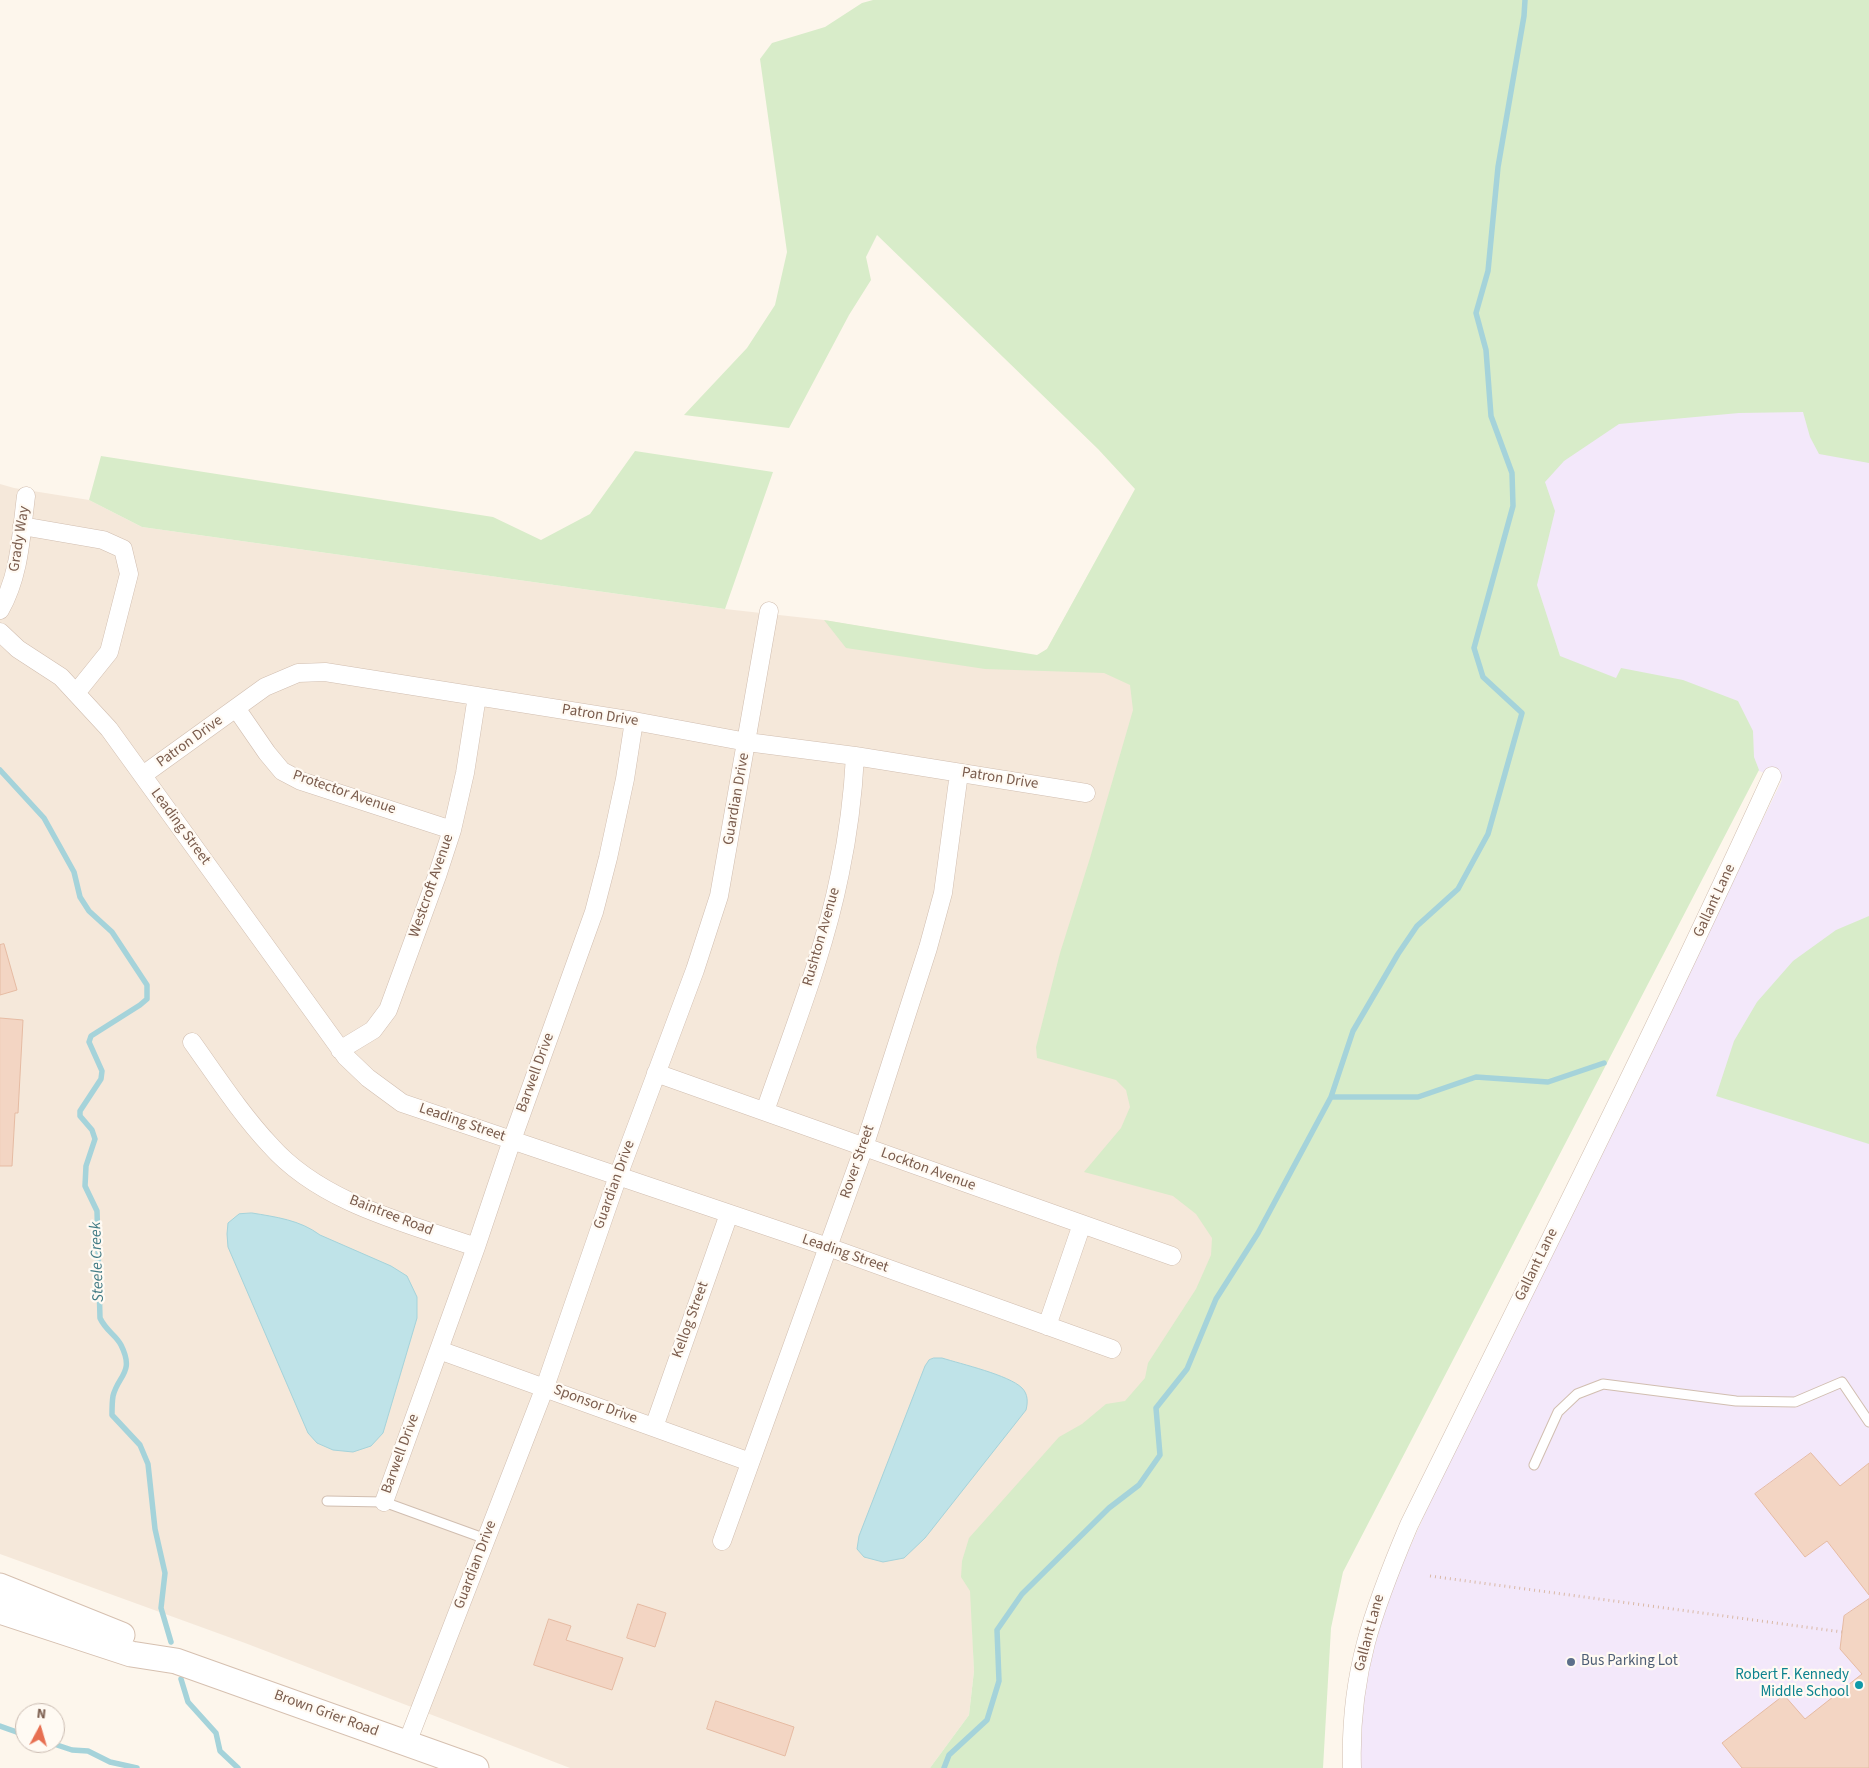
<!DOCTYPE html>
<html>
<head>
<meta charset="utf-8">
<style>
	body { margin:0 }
	#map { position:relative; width:1869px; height:1768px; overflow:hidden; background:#fdf6ec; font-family:"Source Sans 3",sans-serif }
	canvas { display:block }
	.north { position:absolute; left:15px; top:1703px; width:50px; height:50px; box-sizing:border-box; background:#fffaf3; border:1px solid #cabbb1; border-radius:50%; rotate:6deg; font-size:14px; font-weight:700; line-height:20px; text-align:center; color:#7a5c4d }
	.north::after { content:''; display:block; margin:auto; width:18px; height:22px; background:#e76f51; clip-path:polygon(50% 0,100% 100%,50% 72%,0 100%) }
</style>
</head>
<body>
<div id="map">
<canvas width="1869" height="1768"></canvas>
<div class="north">N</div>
</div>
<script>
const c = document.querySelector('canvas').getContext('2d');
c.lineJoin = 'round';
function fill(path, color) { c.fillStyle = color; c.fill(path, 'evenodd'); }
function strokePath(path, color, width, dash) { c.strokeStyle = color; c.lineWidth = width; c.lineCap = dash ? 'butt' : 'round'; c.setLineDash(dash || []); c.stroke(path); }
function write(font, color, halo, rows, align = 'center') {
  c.font = font + ' "Source Sans 3",sans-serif'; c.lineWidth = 4.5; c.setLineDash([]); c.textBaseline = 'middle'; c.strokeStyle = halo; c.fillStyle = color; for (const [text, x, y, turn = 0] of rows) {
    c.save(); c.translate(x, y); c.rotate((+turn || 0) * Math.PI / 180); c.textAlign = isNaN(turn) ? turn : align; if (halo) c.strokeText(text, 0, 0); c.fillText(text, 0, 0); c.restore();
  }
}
fill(new Path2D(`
	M1501 413 1178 1367 971 1590 974 1671 969 1715 930 1768H570L245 1643 0 1554V484L14 488 89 500 142 527 725 609 824 620 1037 656 1047 649 1136 489Z`), '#f5e8da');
fill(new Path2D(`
	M1869 0V1768H1360L1361 1703 1386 1600 1434 1494 1782 780 1485 663 1526 490Z`), '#f3e8fa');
fill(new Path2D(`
	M873 0H1869V463L1819 454 1810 437 1803 412 1739 413 1619 424 1564 461 1545 482 1555 511 1537 585 1560 656 1616 678 1621 668 1683 680 1738 701 1753 731 1754 757 1759 770 1343 1572 1331 1628 1323 1768H930L969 1715 974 1671 970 1591 961 1577 962 1561 969 1538 1059 1437 1082 1424 1106 1404 1125 1401 1145 1378 1148 1363 1196 1289 1211 1255 1212 1238 1196 1214 1173 1196 1084 1172 1121 1128 1130 1107 1126 1090 1116 1080 1037 1058 1036 1047 1060 953 1090 858 1133 710 1130 685 1104 673 985 669 846 648 824 620 1037 655 1047 649 1135 489 1098 449 877 235 866 257 871 280 849 315 789 428 684 415 747 348 775 305 787 252 760 59 772 43 825 27 862 3Z
	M635 451 773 472 725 609 142 527 89 500 101 456 493 517 541 540 590 514Z
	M1869 916V1144L1716 1096 1734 1041 1757 1002 1793 961 1836 930Z`), '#d8ecc9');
const water = new Path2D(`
	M252 1213C276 1217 300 1220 320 1235L391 1266 407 1276 417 1297V1318L383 1433 371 1446 353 1452 333 1450 317 1443 308 1433 228 1247 227 1234 228 1223 239 1214Z
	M934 1358H942C961 1364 1009 1375 1022 1388 1028 1394 1028 1402 1026 1410L925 1538 904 1558 883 1562 864 1557 857 1549 859 1536 925 1366 929 1360Z`);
fill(water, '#bfe3e8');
strokePath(water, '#a5d3da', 1);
strokePath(new Path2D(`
	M0 770 44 818 74 872 80 897 89 911 112 932 147 985V999L140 1005 91 1036 89 1042 102 1071 101 1079 80 1111V1116L92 1130 95 1139 86 1166 85 1186 97 1211 100 1318C106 1331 116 1335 121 1345 135 1373 118 1375 113 1396 112 1402 112 1409 112 1415L140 1445 148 1464 155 1529 165 1573 161 1608 171 1642
	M1331 1097H1418L1476 1077 1548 1082 1604 1063
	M181 1679 188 1702 216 1733 220 1751 238 1768
	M0 1726 25 1735
	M51 1743 72 1750 88 1751 110 1762 137 1768
	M944 1768 949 1755 987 1720 999 1681 997 1630 1022 1594 1109 1508 1139 1485 1160 1455 1156 1408 1187 1369 1216 1299 1258 1233 1331 1097 1353 1031 1398 954 1417 926 1458 889 1488 834 1522 713 1483 677 1474 648 1513 506 1512 473 1491 416 1486 350 1476 313 1488 271 1498 167 1524 16 1525 0`), '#a5d3da', 5.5);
const building = new Path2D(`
	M4 944 17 990 0 995V945Z
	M0 1018 23 1020 18 1113H15L12 1166H0Z
	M1811 1453 1840 1486 1869 1463V1595L1827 1541 1805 1557 1755 1494Z
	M1869 1599V1768H1742L1722 1743 1784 1695 1805 1719 1862 1674 1840 1649 1844 1616Z
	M638 1604 666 1613 655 1647 627 1638Z
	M549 1619 571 1626 566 1640 623 1658 612 1690 534 1665Z
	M716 1701 794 1727 785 1756 707 1729Z`);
fill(building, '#f3d5c3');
strokePath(building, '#e6bba3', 1);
const lane = new Path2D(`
	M1534 1465 1558 1412 1577 1394 1603 1384 1736 1401 1795 1402 1842 1382 1869 1422
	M327 1501 384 1502 486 1539`);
const street = new Path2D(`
	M22 526 103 540 123 549 129 574 109 652 76 693
	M0 610C20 575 21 535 26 496
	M0 632 18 649 61 677 109 729 346 1057 368 1078 402 1103 828 1247 1112 1349
	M236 708 267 753 282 771 301 781 452 830
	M143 775 265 687 298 673 325 672 634 721 747 742 855 756 1086 793
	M192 1042C217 1077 241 1114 270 1145 321 1203 406 1223 476 1247
	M340 1050 373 1030 388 1010 437 876 452 830 465 773 477 696
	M656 1073 1172 1256
	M765 1111C792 1033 824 954 840 873 848 835 853 795 855 756
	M1047 1326 1082 1224
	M439 1350 750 1462
	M654 1427 729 1214
	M384 1502 476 1247 512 1140 594 912 608 858 625 779 634 721
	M722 1541 864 1147 928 948 943 893 959 773
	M407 1743 545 1387 618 1176 695 970 719 896 769 611
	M1352 1768C1349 1674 1373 1610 1409 1525 1532 1276 1657 1028 1772 776`);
const secondary = new Path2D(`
	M0 1586 122 1635
	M0 1611 131 1654 176 1661 476 1768`);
strokePath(lane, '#d1beb0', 11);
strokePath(street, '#d1beb0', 19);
strokePath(secondary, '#d6c0b0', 27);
strokePath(new Path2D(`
	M1430 1576 1842 1632`), '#d9b8a5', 3, [1, 4]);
strokePath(lane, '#fff', 9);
strokePath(street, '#fff', 18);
strokePath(secondary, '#fff', 25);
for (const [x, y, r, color] of [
	[1571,1662,5,"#5c6f8a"],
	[1859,1685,5,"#0f9aa8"]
]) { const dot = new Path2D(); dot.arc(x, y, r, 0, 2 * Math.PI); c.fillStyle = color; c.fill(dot); strokePath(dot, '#fffaf3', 2); }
write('15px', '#7a5c4d', '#fffaf3', [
	["Grady Way",20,539,-81],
	["Patron Drive",600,716,9],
	["Patron Drive",190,742,-36],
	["Patron Drive",1000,779,9],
	["Protector Avenue",344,793,19],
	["Guardian Drive",737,799,-80],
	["Leading Street",180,827,54],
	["Westcroft Avenue",432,886,-71],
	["Gallant Lane",1715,901,-65],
	["Rushton Avenue",822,937,-74],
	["Barwell Drive",536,1073,-70],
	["Leading Street",462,1123,19],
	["Rover Street",858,1162,-71],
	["Lockton Avenue",928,1170,20],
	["Guardian Drive",615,1185,-70],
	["Baintree Road",391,1216,21],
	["Leading Street",845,1254,19],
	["Gallant Lane",1537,1265,-64],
	["Kellog Street",691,1320,-70],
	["Sponsor Drive",595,1405,20],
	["Barwell Drive",401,1454,-70],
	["Guardian Drive",476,1565,-69],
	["Gallant Lane",1370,1633,-75],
	["Brown Grier Road",326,1714,20]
]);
write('15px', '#4e5e75', '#fffaf3', [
	["Bus Parking Lot",1581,1662]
], 'left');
write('15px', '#0d838f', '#fffaf3', [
	["Robert F. Kennedy",1849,1676],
	["Middle School",1849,1693]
], 'right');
write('italic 16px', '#437c86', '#fffaf3', [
	["Steele Creek",98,1262,-92]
]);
</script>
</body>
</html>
